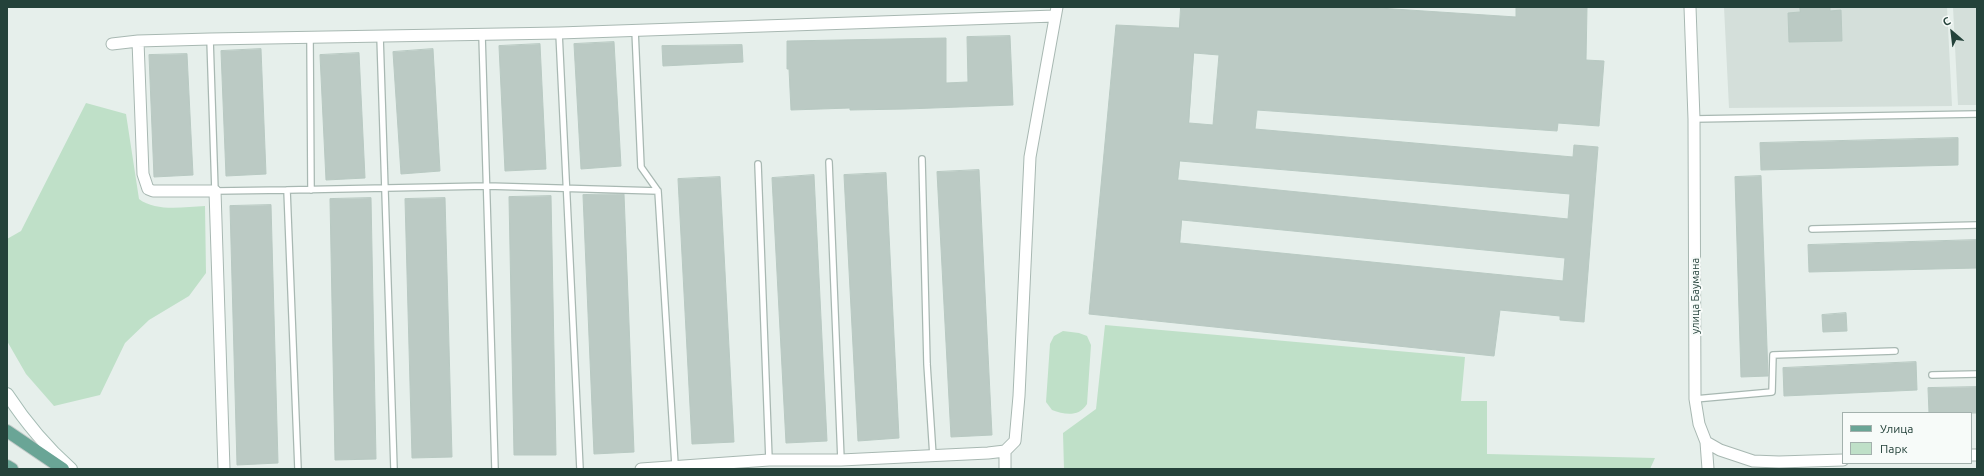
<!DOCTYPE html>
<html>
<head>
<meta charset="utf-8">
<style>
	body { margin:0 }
	#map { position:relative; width:1984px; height:476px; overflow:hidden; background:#e6efeb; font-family:Ubuntu,sans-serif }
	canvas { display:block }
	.frame { position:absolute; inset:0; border:8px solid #24423a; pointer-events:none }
	.legend { position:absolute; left:1842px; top:412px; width:130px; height:52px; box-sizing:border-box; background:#f7fbf9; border:1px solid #a3b1ad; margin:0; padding:5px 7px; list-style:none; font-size:12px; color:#24423a }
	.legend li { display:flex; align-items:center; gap:8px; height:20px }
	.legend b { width:20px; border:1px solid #a3b1ad }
	.north { position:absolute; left:1932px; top:12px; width:40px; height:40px; -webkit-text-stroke:3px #f7fbf9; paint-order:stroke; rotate:332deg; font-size:11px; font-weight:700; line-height:16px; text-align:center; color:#24423a }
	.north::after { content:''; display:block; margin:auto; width:14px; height:18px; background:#24423a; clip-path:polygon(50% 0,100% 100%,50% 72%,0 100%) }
</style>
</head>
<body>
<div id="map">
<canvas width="1984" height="476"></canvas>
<div class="frame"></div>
<ul class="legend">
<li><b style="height:5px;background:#6aa596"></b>Улица</li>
<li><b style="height:11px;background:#bfe0c8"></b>Парк</li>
</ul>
<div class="north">С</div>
</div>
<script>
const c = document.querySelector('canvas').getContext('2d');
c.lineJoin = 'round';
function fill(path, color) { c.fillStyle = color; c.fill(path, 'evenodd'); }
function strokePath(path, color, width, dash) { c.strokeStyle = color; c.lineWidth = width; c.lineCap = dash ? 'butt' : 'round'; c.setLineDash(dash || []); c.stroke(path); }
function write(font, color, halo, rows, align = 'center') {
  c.font = font + ' Ubuntu,sans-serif'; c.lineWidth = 4; c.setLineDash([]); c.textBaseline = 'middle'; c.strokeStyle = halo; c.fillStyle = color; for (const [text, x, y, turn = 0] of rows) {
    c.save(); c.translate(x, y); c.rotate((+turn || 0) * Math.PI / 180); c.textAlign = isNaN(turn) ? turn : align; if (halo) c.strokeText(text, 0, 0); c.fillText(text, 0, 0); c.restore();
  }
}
fill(new Path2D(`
	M1724 7H1947L1952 106 1729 108Z
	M1953 7H1977V105H1958Z`), '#d4dfda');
fill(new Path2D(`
	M86 103 126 114 139 199C156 212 184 207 205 206L206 273 189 296 149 320 125 343 100 395 54 406 26 374 7 341V239L21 231Z
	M1105 325 1465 357 1461 401H1487V454L1655 458 1650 469H1064L1063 433 1096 409Z
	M1063 331 1079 333 1087 336 1091 345 1087 404C1079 417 1065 415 1052 410L1046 402 1050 344 1054 336Z`), '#bfe0c8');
const building = new Path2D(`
	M1181 7H1363L1516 17V7H1587L1586 60 1604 61 1599 126 1558 123 1557 131 1257 110 1255 129 1573 157 1574 145 1598 147 1584 322 1560 320V316L1500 310 1494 356 1089 314 1116 25 1179 28ZM1194 53 1219 55 1213 125 1189 123ZM1180 161 1570 194 1568 219 1178 180ZM1182 220 1565 258 1563 281 1180 243Z
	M1800 7H1830V11L1841 10 1842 41 1789 42 1788 13 1800 12Z
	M1010 36 1013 105 906 109 850 110V108L791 110 789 69H787V41L946 38V83L968 82 967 37Z
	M614 42 621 166 581 169 574 44Z
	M540 44 546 169 505 171 499 46Z
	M742 45 743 62 663 66 662 46Z
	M261 49 266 174 226 176 221 51Z
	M433 49 440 171 401 174 393 52Z
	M359 53 365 178 326 180 320 55Z
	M187 54 193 175 154 177 149 55Z
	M1958 138V165L1761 170 1760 143Z
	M979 170 992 435 951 437 937 172Z
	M886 173 899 438 858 441 844 175Z
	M814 175 827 441 786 443 772 178Z
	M1761 176 1768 376 1741 377 1735 177Z
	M720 177 734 442 692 444 678 179Z
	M624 194 634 452 594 454 583 195Z
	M551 196 556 455H514L509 197Z
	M371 198 376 459 335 460 330 199Z
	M445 198 452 457 412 458 405 199Z
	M271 205 278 463 237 465 230 206Z
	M1977 240V268L1809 272 1808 245Z
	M1846 313 1847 331 1823 332 1822 315Z
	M1916 362 1917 390 1784 396 1783 368Z
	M1977 387V413H1929L1928 388Z`);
fill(building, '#bbcac4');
strokePath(building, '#b8c9c2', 1);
const lane = new Path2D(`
	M635 30 641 167 658 191 675 465
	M559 33 580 469
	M482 35 495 469
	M380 36 394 469
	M310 38 311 190
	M210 39 215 191 287 190
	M1694 119 1977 114
	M922 159 927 364 933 456
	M829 162 841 460
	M758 164 769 460
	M1812 229 1977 225
	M1932 375 1977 374
	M1695 399 1772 392 1773 355 1895 351
	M298 469 287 190 487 186 658 191`);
const street = new Path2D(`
	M1690 7 1694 119 1695 399 1699 424 1706 442 1720 450 1753 461 1779 462 1843 460
	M138 41 143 174 148 189 153 191H215L224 469
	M112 44 138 41 210 39 559 33 1055 16
	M1706 442 1708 469
	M1971 455H1977
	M641 469 769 460H841L988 453 1005 451 1015 441 1019 396 1030 157 1057 7
	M1005 469V451`);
const secondary = new Path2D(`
	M7 394C26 423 45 446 71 469`);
const primary = new Path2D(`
	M7 431 63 469
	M7 466 12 469`);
strokePath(lane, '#a8b8b2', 8);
strokePath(street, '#a8b8b2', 13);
strokePath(secondary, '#a4bbb3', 14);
strokePath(primary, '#c2cac8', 14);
strokePath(lane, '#fff', 5.5);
strokePath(street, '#fff', 11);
strokePath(secondary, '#fff', 12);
strokePath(primary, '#6aa596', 12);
write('11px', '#24423a', '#f7fbf9', [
	["улица Баумана",1695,296,-90]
]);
</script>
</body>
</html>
